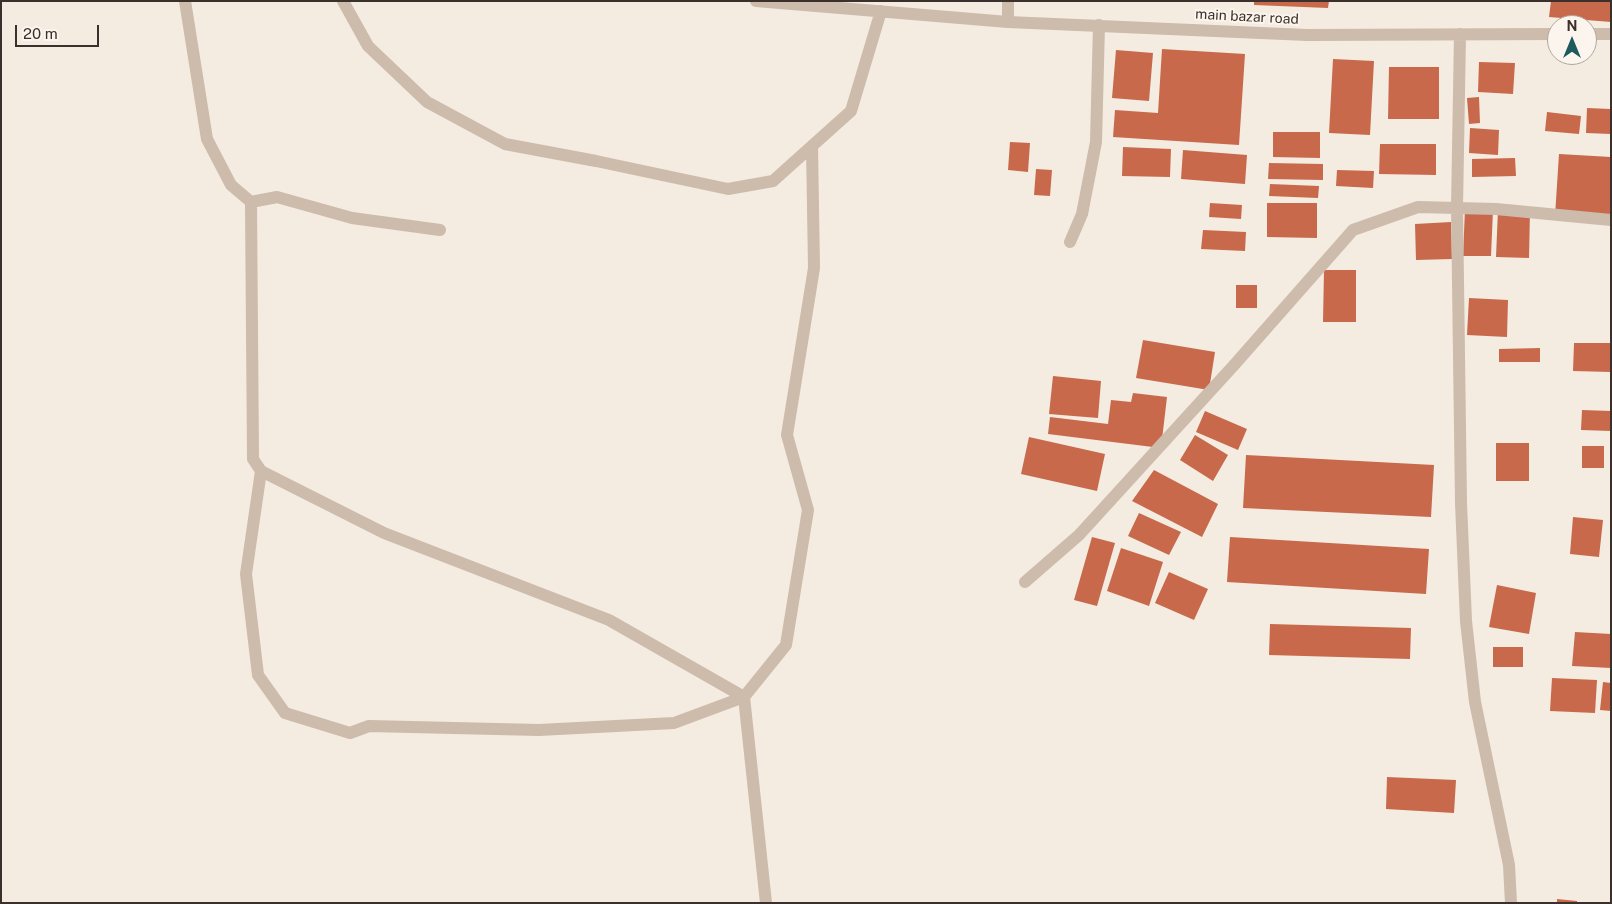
<!DOCTYPE html>
<html>
<head>
<meta charset="utf-8">
<style>
	body { margin:0 }
	#map { position:relative; width:1612px; height:904px; overflow:hidden; background:#f4ebe1; font-family:"Public Sans",sans-serif }
	canvas { display:block }
	.frame { position:absolute; inset:0; border:2px solid #3b302b; pointer-events:none }
	.north { position:absolute; left:1547px; top:15px; width:50px; height:50px; box-sizing:border-box; background:#fbf5ee; border:1px solid #aea6a0; border-radius:50%; rotate:0deg; font-size:14px; font-weight:700; line-height:20px; text-align:center; color:#3b302b }
	.north::after { content:''; display:block; margin:auto; width:18px; height:22px; background:#1f5a5e; clip-path:polygon(50% 0,100% 100%,50% 72%,0 100%) }
	.scale { position:absolute; left:15px; top:25px; width:84px; height:22px; box-sizing:border-box; border:2px solid #3b302b; border-top:0; padding-left:6px; font-size:15px; line-height:18px; white-space:nowrap; color:#3b302b; -webkit-text-stroke:4px #fbf5ee; paint-order:stroke }
</style>
</head>
<body>
<div id="map">
<canvas width="1612" height="904"></canvas>
<div class="frame"></div>
<div class="north">N</div>
<div class="scale">20 m</div>
</div>
<script>
const c = document.querySelector('canvas').getContext('2d');
c.lineJoin = 'round';
function fill(path, color) { c.fillStyle = color; c.fill(path, 'evenodd'); }
function strokePath(path, color, width, dash) { c.strokeStyle = color; c.lineWidth = width; c.lineCap = dash ? 'butt' : 'round'; c.setLineDash(dash || []); c.stroke(path); }
function write(font, color, halo, rows, align = 'center') {
  c.font = font + ' "Public Sans",sans-serif'; c.lineWidth = 4; c.setLineDash([]); c.textBaseline = 'middle'; c.strokeStyle = halo; c.fillStyle = color; for (const [text, x, y, turn = 0] of rows) {
    c.save(); c.translate(x, y); c.rotate((+turn || 0) * Math.PI / 180); c.textAlign = isNaN(turn) ? turn : align; if (halo) c.strokeText(text, 0, 0); c.fillText(text, 0, 0); c.restore();
  }
}
fill(new Path2D(`
	M1254 1H1329L1328 8 1254 5Z
	M1551 1H1611V22L1549 17Z
	M1162 49 1245 54 1239 145 1113 137 1115 110 1158 113Z
	M1116 50 1153 53 1149 101 1112 98Z
	M1333 59 1374 61 1370 135 1329 133Z
	M1479 62 1515 63 1513 94 1478 92Z
	M1389 67H1439V119H1388Z
	M1479 97 1480 123 1469 124 1467 98Z
	M1587 108 1611 109V134L1586 133Z
	M1547 112 1581 116 1579 134 1545 131Z
	M1470 128 1499 130 1498 155 1469 153Z
	M1273 132H1320V158L1273 157Z
	M1010 142 1030 143 1028 172 1008 170Z
	M1380 144H1436V175L1379 174Z
	M1123 147 1171 149 1170 177 1122 176Z
	M1183 150 1247 155 1245 184 1181 179Z
	M1559 154 1611 157V220L1555 216Z
	M1515 158 1516 176 1472 177V159Z
	M1269 163 1323 164V180L1268 179Z
	M1036 169 1052 170 1050 196 1034 195Z
	M1337 170 1374 171 1373 188 1336 186Z
	M1270 184 1319 186 1318 198 1269 196Z
	M1210 203 1242 205 1241 219 1209 217Z
	M1267 203H1317V238L1267 237Z
	M1465 209 1493 210 1491 256H1463Z
	M1498 210 1530 211 1529 258 1496 257Z
	M1451 222 1452 259 1416 260 1415 224Z
	M1203 230 1246 232 1245 251 1201 249Z
	M1324 270H1356V322H1323Z
	M1236 285H1257V308H1236Z
	M1469 298 1508 300 1507 337 1467 335Z
	M1143 340 1215 352 1209 390 1136 378Z
	M1574 343H1611V372L1573 371Z
	M1540 348V362H1499V349Z
	M1053 376 1101 381 1098 418 1049 414Z
	M1133 393 1167 397 1161 448 1048 434 1050 417 1108 424 1111 400 1131 402Z
	M1582 410 1611 411V431L1581 430Z
	M1205 411 1247 429 1238 450 1196 432Z
	M1195 435 1228 455 1213 481 1180 460Z
	M1029 437 1105 454 1097 491 1021 474Z
	M1496 443H1529V481H1496Z
	M1582 446H1604V468H1582Z
	M1246 455 1434 465 1431 517 1243 508Z
	M1154 470 1218 504 1202 537 1132 501Z
	M1139 513 1181 532 1169 555 1128 536Z
	M1573 517 1603 520 1599 557 1570 554Z
	M1092 537 1115 543 1097 606 1074 600Z
	M1230 537 1429 549 1426 594 1227 582Z
	M1121 548 1163 562 1149 606 1107 591Z
	M1169 572 1208 589 1194 620 1155 603Z
	M1497 585 1536 593 1529 634 1489 627Z
	M1270 624 1411 628 1410 659 1269 655Z
	M1575 632 1611 634V668L1572 666Z
	M1493 647H1523V667H1493Z
	M1552 678 1597 680 1595 713 1550 711Z
	M1603 682 1611 683V711L1600 710Z
	M1387 777 1456 780 1454 813 1386 809Z
	M1557 899 1577 901V903H1557Z`), '#c8694b');
strokePath(new Path2D(`
	M185 1 207 139 231 185 251 202 253 459 261 471 384 533 609 620 744 697 674 723 539 730 369 726 350 733 285 713 258 675 246 574 261 471
	M343 1 368 46 427 102 505 144 596 161 728 189 773 181 851 111 881 11
	M756 1 1008 22 1307 35 1557 34
	M1008 1V22
	M1460 34 1457 208 1461 503 1466 621 1475 702 1509 865 1511 903
	M1587 34H1611
	M251 202 277 197 352 218 440 230
	M1070 242 1082 214 1096 142 1099 25
	M1025 582 1079 535 1235 364 1353 230 1418 207 1496 209 1611 220
	M766 903 744 697 786 645 808 510 787 435 814 268 812 146`), '#cdbbac', 12);
write('14px', '#3b302b', '#fbf5ee', [
	["main bazar road",1247,17,3]
]);
</script>
</body>
</html>
